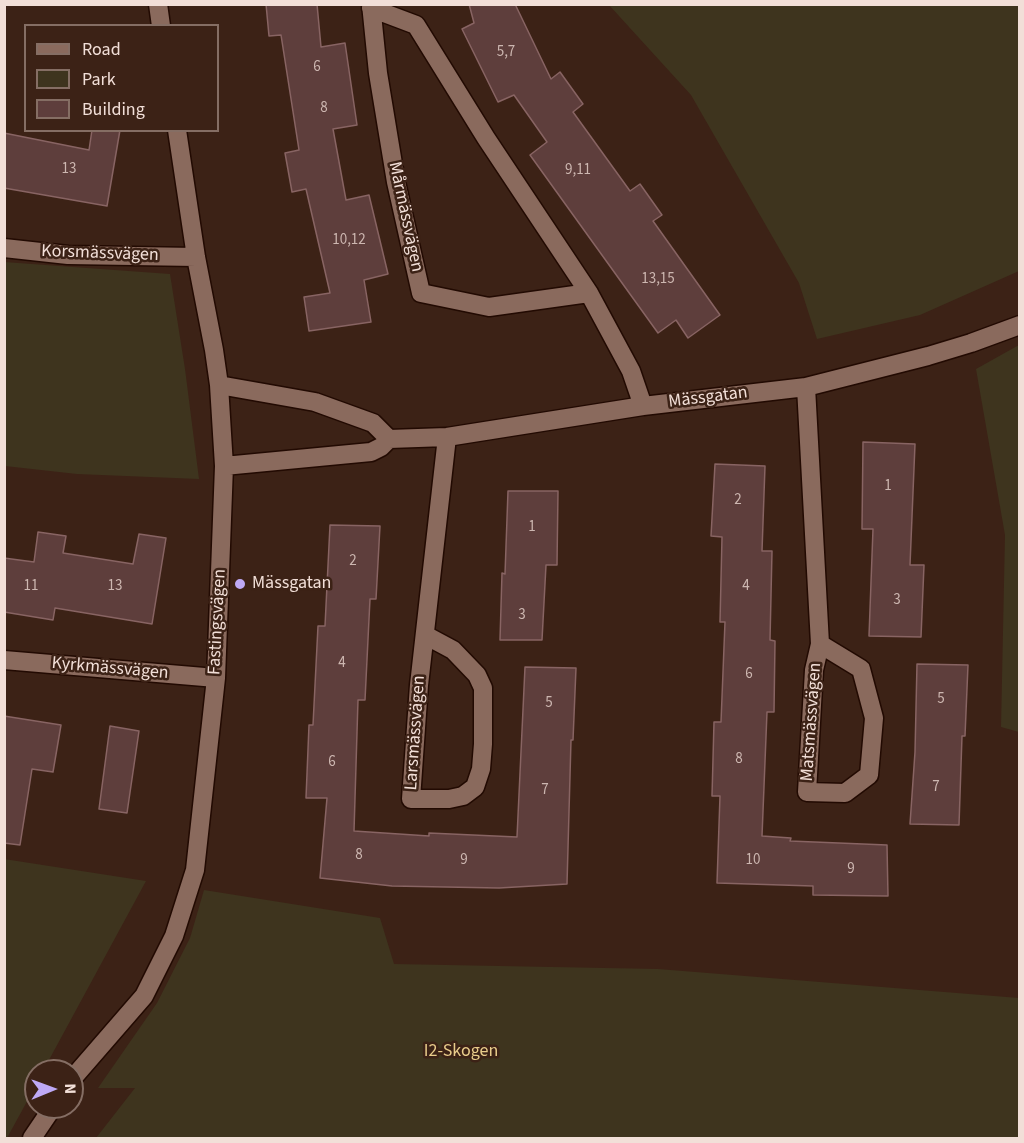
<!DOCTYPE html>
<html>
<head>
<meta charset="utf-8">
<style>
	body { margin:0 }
	#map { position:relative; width:1024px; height:1143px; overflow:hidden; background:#3c2216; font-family:"Source Sans 3",sans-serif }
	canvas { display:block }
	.frame { position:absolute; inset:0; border:6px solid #f2dfd8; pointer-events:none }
	.legend { position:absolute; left:24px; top:24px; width:195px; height:108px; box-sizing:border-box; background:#3c2216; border:2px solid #856e64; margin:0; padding:8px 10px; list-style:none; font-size:18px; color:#f2dfd8 }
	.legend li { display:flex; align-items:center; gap:12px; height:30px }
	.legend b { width:30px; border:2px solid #856e64 }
	.north { position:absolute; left:24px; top:1059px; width:60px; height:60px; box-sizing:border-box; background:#3c2216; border:2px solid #856e64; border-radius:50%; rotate:89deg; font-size:16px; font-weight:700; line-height:24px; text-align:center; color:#f2dfd8 }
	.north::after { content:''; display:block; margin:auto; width:21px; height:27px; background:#bea9f5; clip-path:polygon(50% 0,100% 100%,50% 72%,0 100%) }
</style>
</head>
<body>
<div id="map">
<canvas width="1024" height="1143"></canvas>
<div class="frame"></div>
<ul class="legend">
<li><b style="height:8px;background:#8a6a5d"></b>Road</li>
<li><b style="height:16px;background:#3e341e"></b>Park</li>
<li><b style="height:16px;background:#5e3e3c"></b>Building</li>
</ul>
<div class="north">N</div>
</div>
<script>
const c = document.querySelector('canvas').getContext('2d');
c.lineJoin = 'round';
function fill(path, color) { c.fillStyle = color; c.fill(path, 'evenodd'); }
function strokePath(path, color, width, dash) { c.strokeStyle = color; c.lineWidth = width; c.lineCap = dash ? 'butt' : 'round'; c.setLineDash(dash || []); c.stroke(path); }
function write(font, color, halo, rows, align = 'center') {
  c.font = font + ' "Source Sans 3",sans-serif'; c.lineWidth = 5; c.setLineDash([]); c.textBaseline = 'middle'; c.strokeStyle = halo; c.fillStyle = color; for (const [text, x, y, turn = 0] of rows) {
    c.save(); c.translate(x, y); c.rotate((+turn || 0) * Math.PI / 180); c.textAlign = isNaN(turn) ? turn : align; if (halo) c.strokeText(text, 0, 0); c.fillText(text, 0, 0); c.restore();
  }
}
fill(new Path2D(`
	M609 5H1019V271L920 315 817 339 799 283 691 95Z
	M4 262 170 274 185 369 199 479 77 474 5 466Z
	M1019 345V732L1001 727 1005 535 976 369Z
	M4 859 146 881 43 1071H36V1085L7 1138H4Z
	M204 890 380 918 394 964 658 969 1019 998V1138H96L135 1088H98L157 1003 190 938Z`), '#3e341e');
const building = new Path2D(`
	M266 4H317L321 47 345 43 357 125 333 129 346 200 369 195 388 274 364 280 371 322 309 331 304 297 330 293 306 189 292 192 285 153 299 150 281 35 269 36Z
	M469 4H515L551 79 560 72 583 104 573 112 630 191 640 184 662 215 653 221 720 315 688 338 676 320 658 333 530 155 547 142 514 95 498 102 462 29 474 23Z
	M92 130H120L107 206 4 188V133L89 150Z
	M863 442 915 444 910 565H924L921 637 869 636 873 529H862Z
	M715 464 765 466 762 551H772L770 640 775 641 774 712H767L762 836 791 838 790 841 887 845 888 896 813 895V886L717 883 720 796H712L714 722H721L725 622H720L722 537 711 536Z
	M508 491H558L557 565H546L542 640H500L502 573 505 574Z
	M330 525 380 526 376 599H370L365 700H358L354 831 429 836V833L517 837 525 667 576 668 573 740H571L567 884 499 888 392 886 320 878 327 798H306L309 725H313L318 626H325Z
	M38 532 66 536 63 553 133 564 139 534 166 538 152 624 55 608 53 620 4 612V558L34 562Z
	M917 664 968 665 965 736H962L959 825 910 824 915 752Z
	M4 716 61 725 53 772 32 769 20 845 4 843Z
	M110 726 139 731 127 813 99 809Z`);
fill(building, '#5e3e3c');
strokePath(building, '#886463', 1.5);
const minor = new Path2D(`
	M158 4 161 26
	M371 4 378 73 396 182 421 293 489 307 589 293
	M371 8 416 25 486 138 589 293 631 371 643 406
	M4 248 68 255 196 257
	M219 385 315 402 373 423 389 439
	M806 387 820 644 814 670 807 792 845 793 869 775 874 718 861 669 820 644
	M224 466 371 452 381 447 389 439 447 437 643 406 806 387 928 356 971 343 1020 325
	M425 635 453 650 477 675 483 688V744L481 769 475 787 463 796 449 799H411L419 685 447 437
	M4 660 216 678
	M72 1079 144 996 174 936 195 870 216 678 224 466 219 385 214 350 196 257 177 130
	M32 1138 53 1107`);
strokePath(minor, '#220a02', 21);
strokePath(minor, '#8a6a5d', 18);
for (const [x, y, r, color] of [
	[240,584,6,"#bea9f5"]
]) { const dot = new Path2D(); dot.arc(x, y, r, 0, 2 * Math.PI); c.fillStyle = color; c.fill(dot); strokePath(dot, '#3c2216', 2); }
write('15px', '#cdb7b1', null, [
	["5,7",506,53],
	["6",317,68],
	["8",324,109],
	["13",69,170],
	["9,11",578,171],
	["10,12",349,241],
	["13,15",658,280],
	["1",888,487],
	["2",738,501],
	["1",532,528],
	["2",353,562],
	["11",31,587],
	["13",115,587],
	["4",746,587],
	["3",897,601],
	["3",522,616],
	["4",342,664],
	["6",749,675],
	["5",941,700],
	["5",549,704],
	["8",739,760],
	["6",332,763],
	["7",936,788],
	["7",545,791],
	["8",359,856],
	["9",464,861],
	["10",753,861],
	["9",851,870]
]);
write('18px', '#f2dfd8', '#3c2216', [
	["Mårmässvägen",405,217,78],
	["Korsmässvägen",100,254,2],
	["Mässgatan",708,398,-7],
	["Fastingsvägen",218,622,-87],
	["Kyrkmässvägen",110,669,5],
	["Matsmässvägen",812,722,-86],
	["Larsmässvägen",416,733,-86]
]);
write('18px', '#f2dfd8', '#3c2216', [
	["Mässgatan",252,584]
], 'left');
write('18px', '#e9cc8b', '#3c2216', [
	["I2-Skogen",461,1052]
]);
</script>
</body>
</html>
